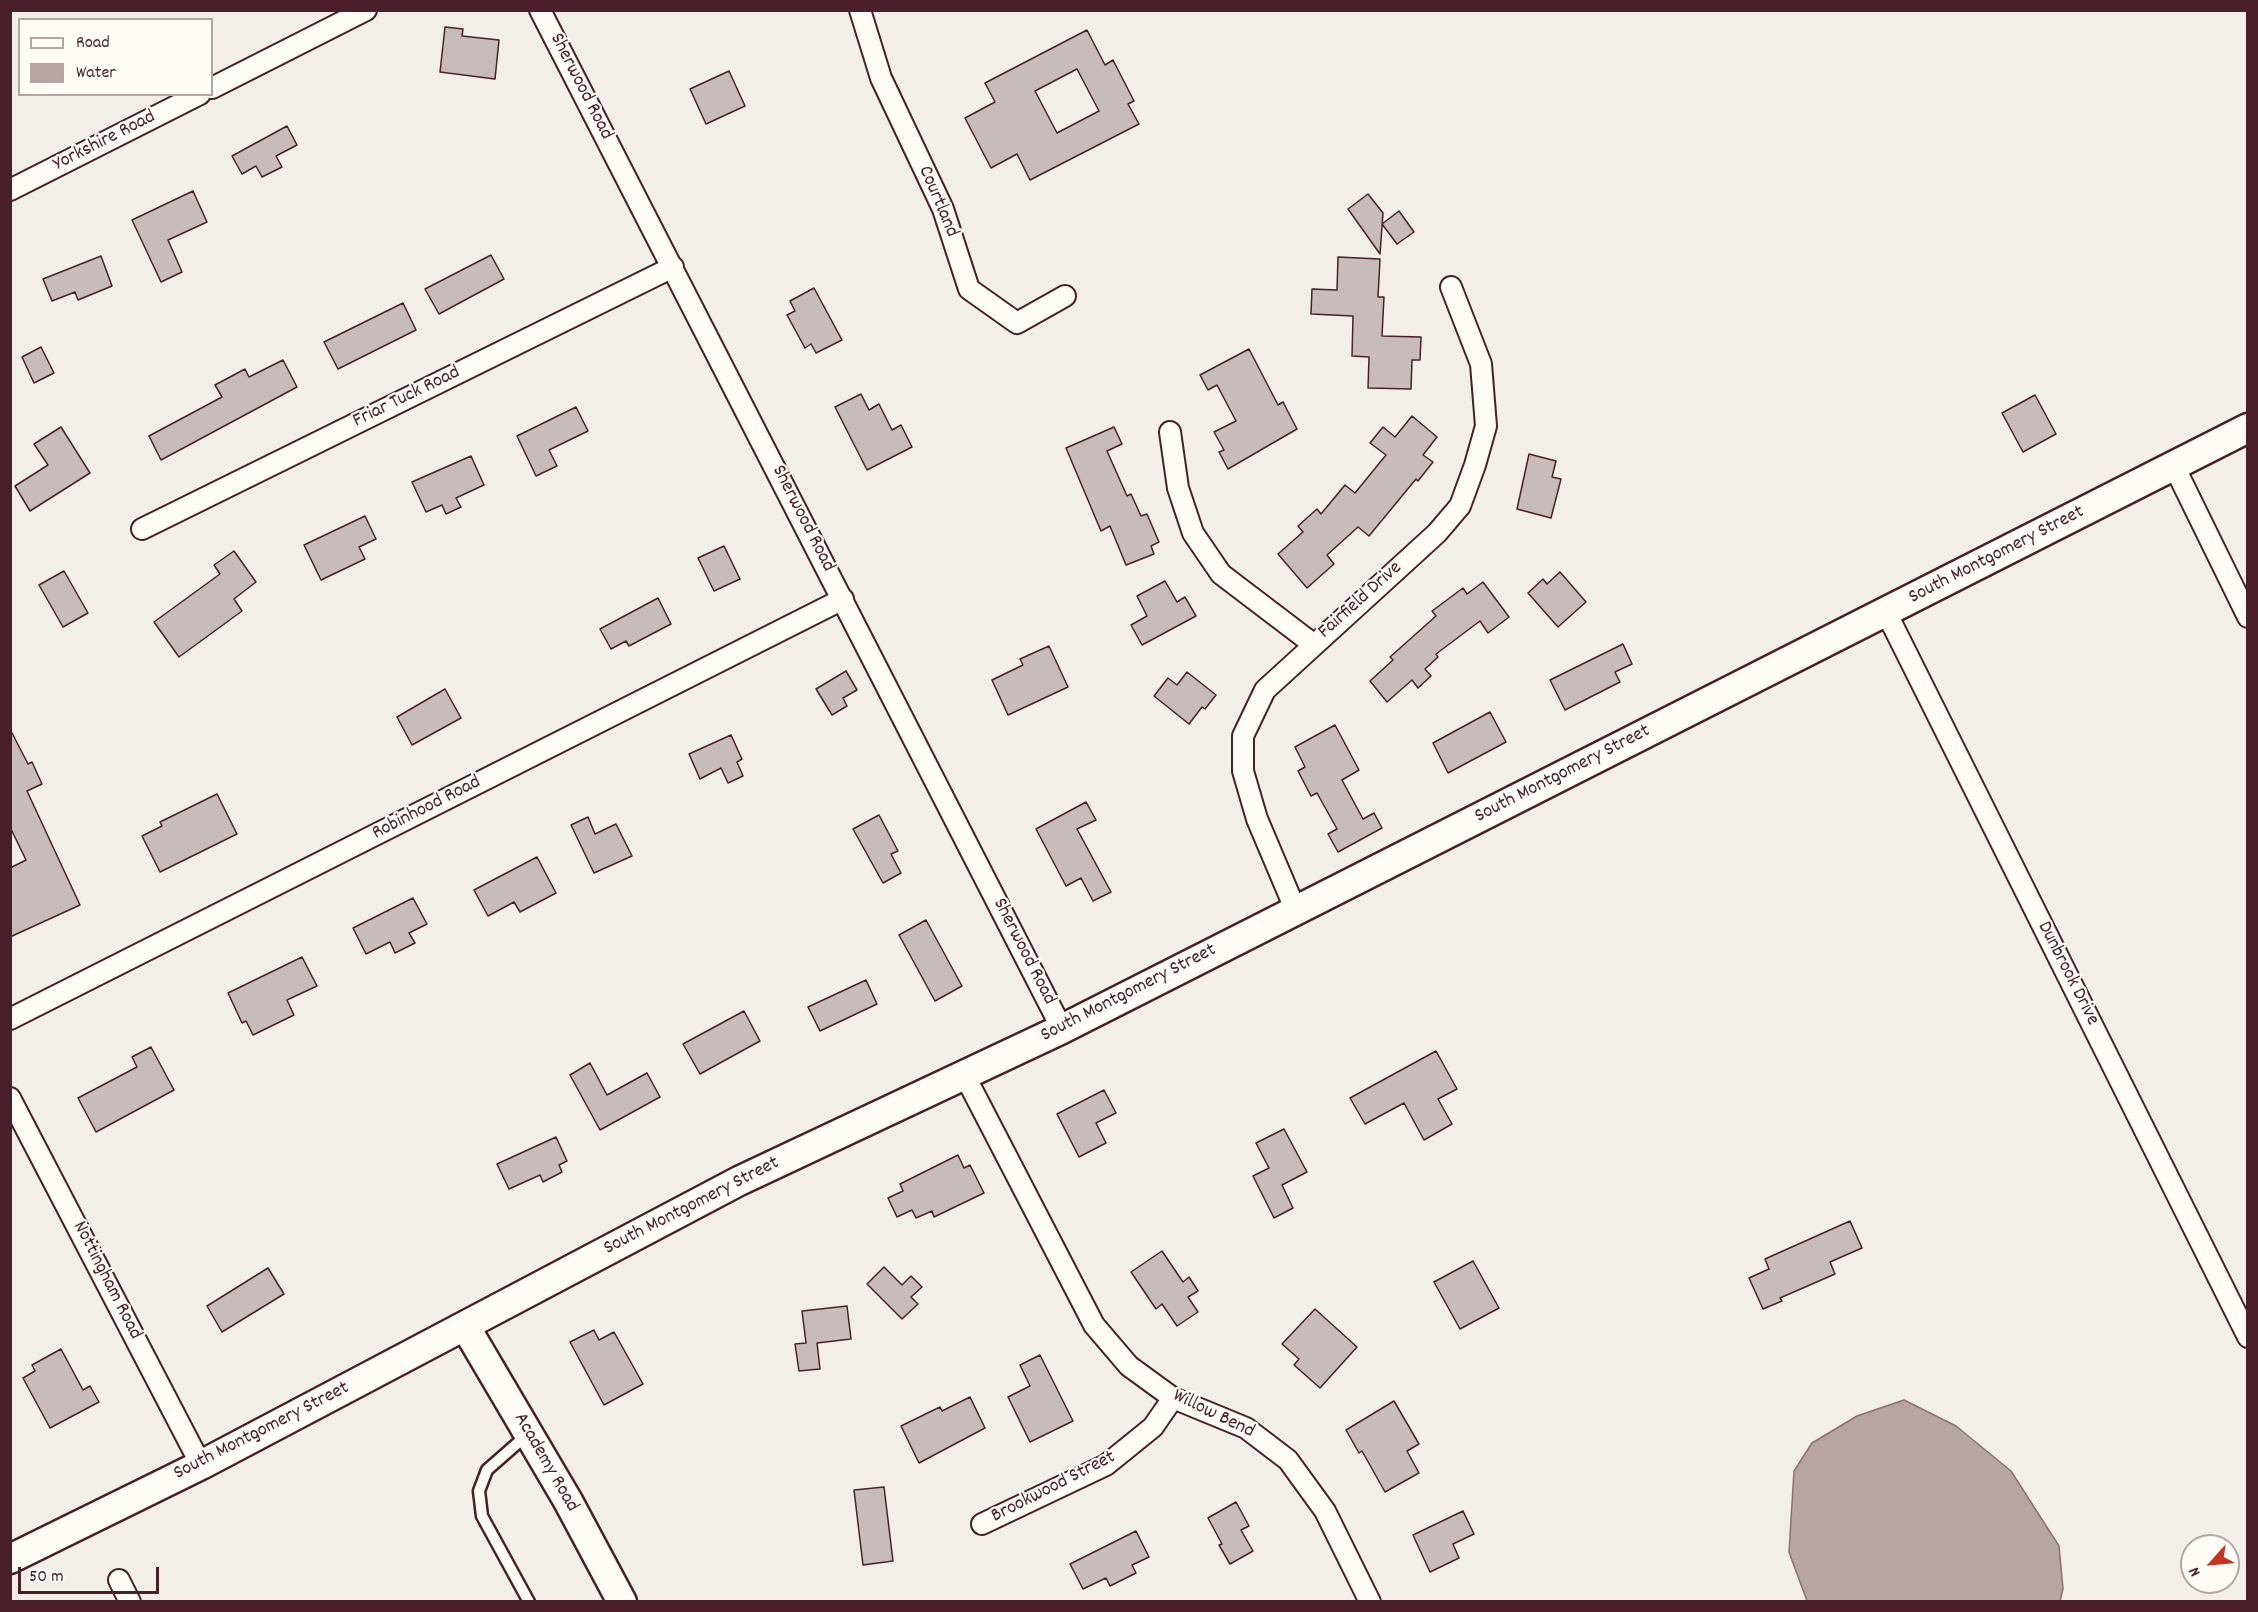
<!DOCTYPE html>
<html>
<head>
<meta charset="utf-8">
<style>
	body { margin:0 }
	#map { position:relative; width:2258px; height:1612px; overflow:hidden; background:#f2efeb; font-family:Dekko,sans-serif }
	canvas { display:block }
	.frame { position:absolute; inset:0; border:12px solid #4a1f2b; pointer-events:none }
	.legend { position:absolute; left:18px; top:18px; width:195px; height:78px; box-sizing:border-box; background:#fdfcf7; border:2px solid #b5a4a5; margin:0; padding:8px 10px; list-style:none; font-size:18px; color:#4a1f2b }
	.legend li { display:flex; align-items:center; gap:12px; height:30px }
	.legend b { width:30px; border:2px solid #b5a4a5 }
	.north { position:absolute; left:2180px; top:1534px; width:60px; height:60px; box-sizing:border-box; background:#fdfcf7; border:2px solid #b5a4a5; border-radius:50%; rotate:243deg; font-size:16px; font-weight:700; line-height:24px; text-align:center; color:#4a1f2b }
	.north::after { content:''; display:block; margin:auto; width:21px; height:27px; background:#c8321e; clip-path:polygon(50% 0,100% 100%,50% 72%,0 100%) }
	.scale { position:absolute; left:18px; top:1567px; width:141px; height:27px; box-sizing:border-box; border:3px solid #4a1f2b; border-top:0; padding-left:8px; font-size:18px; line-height:21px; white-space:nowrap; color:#4a1f2b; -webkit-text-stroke:4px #fdfcf7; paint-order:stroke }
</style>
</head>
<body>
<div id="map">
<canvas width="2258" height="1612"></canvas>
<div class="frame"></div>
<ul class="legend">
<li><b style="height:8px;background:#fdfcf7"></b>Road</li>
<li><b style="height:16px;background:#b7a5a6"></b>Water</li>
</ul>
<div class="north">N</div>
<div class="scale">50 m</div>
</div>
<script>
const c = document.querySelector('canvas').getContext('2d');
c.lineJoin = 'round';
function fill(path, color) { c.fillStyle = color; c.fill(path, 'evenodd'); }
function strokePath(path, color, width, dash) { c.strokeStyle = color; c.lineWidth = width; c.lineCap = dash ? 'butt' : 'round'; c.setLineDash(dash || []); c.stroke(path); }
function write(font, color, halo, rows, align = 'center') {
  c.font = font + ' Dekko,sans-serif'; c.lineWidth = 4.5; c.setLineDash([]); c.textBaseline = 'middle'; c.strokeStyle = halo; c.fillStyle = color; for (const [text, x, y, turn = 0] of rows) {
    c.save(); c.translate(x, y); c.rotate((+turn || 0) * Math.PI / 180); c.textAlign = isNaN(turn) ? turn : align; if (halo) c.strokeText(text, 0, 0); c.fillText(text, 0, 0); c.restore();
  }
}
const water = new Path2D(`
	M1904 1400 1956 1426 2011 1471 2059 1546 2063 1589 2060 1601H1807L1789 1552 1794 1471 1812 1443 1857 1416Z`);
fill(water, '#b7a5a6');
strokePath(water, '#8b6f75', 1.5);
const building = new Path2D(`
	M445 27 463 29 462 36 499 40 495 79 440 72Z
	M1087 30 1105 65 1113 60 1134 101 1128 104 1139 124 1030 180 1017 154 991 168 965 118 995 102 985 83ZM1077 69 1099 111 1057 133 1035 91Z
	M729 71 745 106 706 124 690 89Z
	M287 126 297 145 276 156 282 167 262 177 256 166 242 174 232 156Z
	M193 191 207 222 168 240 182 272 161 282 132 220Z
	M1368 194 1383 213 1380 254 1348 209Z
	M1399 211 1414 232 1397 244 1382 224Z
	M491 255 504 279 439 314 425 289Z
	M101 256 112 286 78 300 75 292 52 301 43 279Z
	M1338 257 1380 259 1378 297H1384L1382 336 1421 337 1420 360H1412L1411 389 1368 388 1369 357 1352 356 1353 316 1311 314 1312 289 1337 290Z
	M814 288 842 340 816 353 811 344 805 348 787 315 795 311 790 301Z
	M403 303 416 330 338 369 324 342Z
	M41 347 54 373 34 383 22 357Z
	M1249 349 1278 405 1283 402 1297 429 1228 469 1219 452 1224 450 1214 432 1236 421 1217 385 1208 390 1200 375Z
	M283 360 297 387 161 460 149 436 222 397 215 385 245 369 249 377Z
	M861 394 869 410 879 404 892 430 901 425 912 447 867 470 835 407Z
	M2035 395 2056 434 2023 452 2002 413Z
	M576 407 588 431 549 450 557 466 536 476 517 436Z
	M1412 416 1437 437 1423 455 1433 462 1418 481 1416 479 1369 536 1358 527 1327 555 1334 564 1307 588 1278 554 1303 532 1298 526 1317 509 1321 514 1345 485 1355 493 1386 455 1370 443 1383 427 1395 437Z
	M61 427 90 473 30 511 15 486 48 465 34 444Z
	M1114 427 1122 444 1107 451 1127 496 1131 494 1141 516 1147 514 1159 542 1151 546 1154 554 1126 565 1110 526 1101 531 1066 448Z
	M1529 454 1556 461 1552 477 1561 479 1551 518 1517 509Z
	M471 456 484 485 456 498 461 507 446 514 442 505 426 512 412 482Z
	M365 516 376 539 359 547 365 559 321 580 304 545Z
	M724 546 740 579 714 591 698 558Z
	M234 551 256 582 234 599 242 611 179 657 154 622 220 574 214 565Z
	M64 571 88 613 63 627 39 585Z
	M1560 572 1586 602 1558 627 1528 593 1543 579 1547 584Z
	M1165 581 1177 602 1185 597 1196 616 1142 645 1131 625 1147 616 1137 596Z
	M1483 582 1509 617 1488 633 1480 621 1436 654 1438 657 1425 669 1431 676 1418 688 1412 680 1387 702 1370 681 1393 660 1390 657 1436 616 1432 611 1463 588 1467 594Z
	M658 598 671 624 629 646 626 641 611 649 600 629Z
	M1623 644 1632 664 1615 672 1620 682 1565 710 1550 680Z
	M1049 646 1068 687 1008 715 992 680 1023 665 1020 659Z
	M846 671 857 690 843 698 847 706 832 715 816 689Z
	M1187 672 1216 695 1205 709 1202 707 1189 724 1154 696 1168 678 1177 685Z
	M445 689 461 718 412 745 397 717Z
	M1490 712 1506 742 1448 773 1433 743Z
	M1335 725 1359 770 1342 780 1363 819 1374 813 1382 828 1338 852 1328 834 1337 829 1317 793 1311 796 1298 771 1305 767 1295 747Z
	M10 729 28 764 32 762 42 784 27 791 80 905 10 937V868L26 860 10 827Z
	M731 735 742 759 737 762 743 776 728 783 721 768 700 779 689 754Z
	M217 794 237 834 160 872 142 836 162 826 160 822Z
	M1086 802 1096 820 1077 829 1111 892 1093 901 1081 878 1066 886 1036 829Z
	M879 815 898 851 891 854 901 873 883 883 853 829Z
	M588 817 595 834 616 824 632 856 594 873 571 825Z
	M537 857 556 893 520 912 514 902 488 916 474 890Z
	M413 898 427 924 409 933 415 943 395 953 390 942 366 954 353 928Z
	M926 920 962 986 935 1001 899 935Z
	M302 957 317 986 287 1000 294 1015 253 1035 246 1021 242 1023 228 993Z
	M866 980 877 1004 820 1031 808 1007Z
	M744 1011 760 1041 700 1074 683 1044Z
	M151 1047 174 1090 96 1132 78 1098 137 1067 132 1057Z
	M1436 1051 1457 1089 1438 1099 1452 1124 1424 1140 1404 1103 1365 1124 1350 1098Z
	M590 1063 607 1095 647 1073 660 1097 600 1130 570 1075Z
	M1104 1090 1116 1113 1096 1123 1106 1143 1079 1157 1057 1114Z
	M1284 1129 1307 1172 1282 1185 1293 1208 1274 1218 1253 1176 1269 1168 1256 1143Z
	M556 1137 567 1161 559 1165 562 1172 543 1182 540 1175 509 1189 497 1164Z
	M958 1155 964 1168 970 1165 984 1193 934 1217 932 1211 916 1218 912 1210 897 1217 888 1198 903 1191 900 1184Z
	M1850 1221 1862 1248 1830 1262 1835 1274 1780 1298 1782 1301 1763 1309 1749 1278 1769 1269 1765 1259Z
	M1162 1251 1183 1282 1189 1277 1198 1291 1188 1297 1198 1312 1177 1326 1162 1304 1156 1309 1131 1272Z
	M1473 1261 1499 1308 1460 1329 1434 1282Z
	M884 1267 902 1285 911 1276 922 1287 911 1297 918 1304 902 1319 867 1284Z
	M268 1268 284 1294 222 1332 207 1306Z
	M847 1306 851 1339 817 1343 820 1369 799 1371 795 1344 806 1343 802 1311Z
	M1315 1309 1357 1347 1320 1388 1294 1365 1299 1359 1282 1344Z
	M594 1330 599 1340 614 1332 643 1384 604 1405 570 1342Z
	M61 1349 83 1390 90 1386 99 1402 50 1428 23 1378 35 1371 32 1365Z
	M1040 1355 1073 1421 1030 1442 1008 1397 1030 1386 1020 1365Z
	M970 1397 985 1428 919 1463 901 1426 940 1407 942 1411Z
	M1394 1401 1419 1444 1407 1451 1419 1473 1385 1492 1362 1451 1359 1453 1346 1430Z
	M884 1487 893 1561 863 1565 854 1490Z
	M1236 1502 1249 1526 1241 1530 1253 1551 1230 1564 1219 1545 1222 1544 1208 1518Z
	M1463 1511 1474 1534 1453 1544 1459 1558 1430 1572 1413 1535Z
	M1136 1531 1149 1557 1132 1565 1136 1573 1110 1586 1106 1578 1083 1589 1070 1564Z`);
fill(building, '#c8bbbb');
strokePath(building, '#4a1f2b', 1.5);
const lane = new Path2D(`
	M528 1434 487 1470 479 1491 482 1516 529 1602`);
const street = new Path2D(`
	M540 10 1062 1029
	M860 10 881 78 943 209 969 289 1017 323 1065 296
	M212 88 366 10
	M10 190 200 94
	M1170 432 1178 488 1193 533 1221 574 1313 644
	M2174 466 2248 617
	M142 529 673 267
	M1886 612 2248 1337
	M1296 911 1257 819 1243 771V736L1265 690 1437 533 1460 506 1475 465 1486 426 1481 364 1451 287
	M10 1019 843 599
	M965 1076 1094 1325 1129 1366 1173 1398 1246 1428 1288 1460 1325 1511 1370 1602
	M10 1098 201 1465
	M982 1524 1106 1465 1153 1427 1173 1398
	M119 1580 130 1602`);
const secondary = new Path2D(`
	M465 1326 568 1501 622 1602
	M10 1559 201 1465 739 1181 1062 1029 2248 428`);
strokePath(lane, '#4a1f2b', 15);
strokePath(street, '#4a1f2b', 24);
strokePath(secondary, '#4a1f2b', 33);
strokePath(lane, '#fdfcf7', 10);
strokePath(street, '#fdfcf7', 20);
strokePath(secondary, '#fdfcf7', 28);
write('20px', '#4a1f2b', '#fdfcf7', [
	["Sherwood Road",580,87,63],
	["Yorkshire Road",105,142,-27],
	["Courtland",937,202,67],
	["Friar Tuck Road",407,398,-26],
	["Sherwood Road",802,519,63],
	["South Montgomery Street",1997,556,-27],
	["Fairfield Drive",1361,601,-42],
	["South Montgomery Street",1563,775,-27],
	["Robinhood Road",427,809,-27],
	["Sherwood Road",1023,952,63],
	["Dunbrook Drive",2067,974,63],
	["South Montgomery Street",1129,994,-27],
	["South Montgomery Street",692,1207,-27],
	["Nottingham Road",106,1281,63],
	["Willow Bend",1213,1415,26],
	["South Montgomery Street",262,1432,-27],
	["Academy Road",545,1463,60],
	["Brookwood Street",1054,1488,-27]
]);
</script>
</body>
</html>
